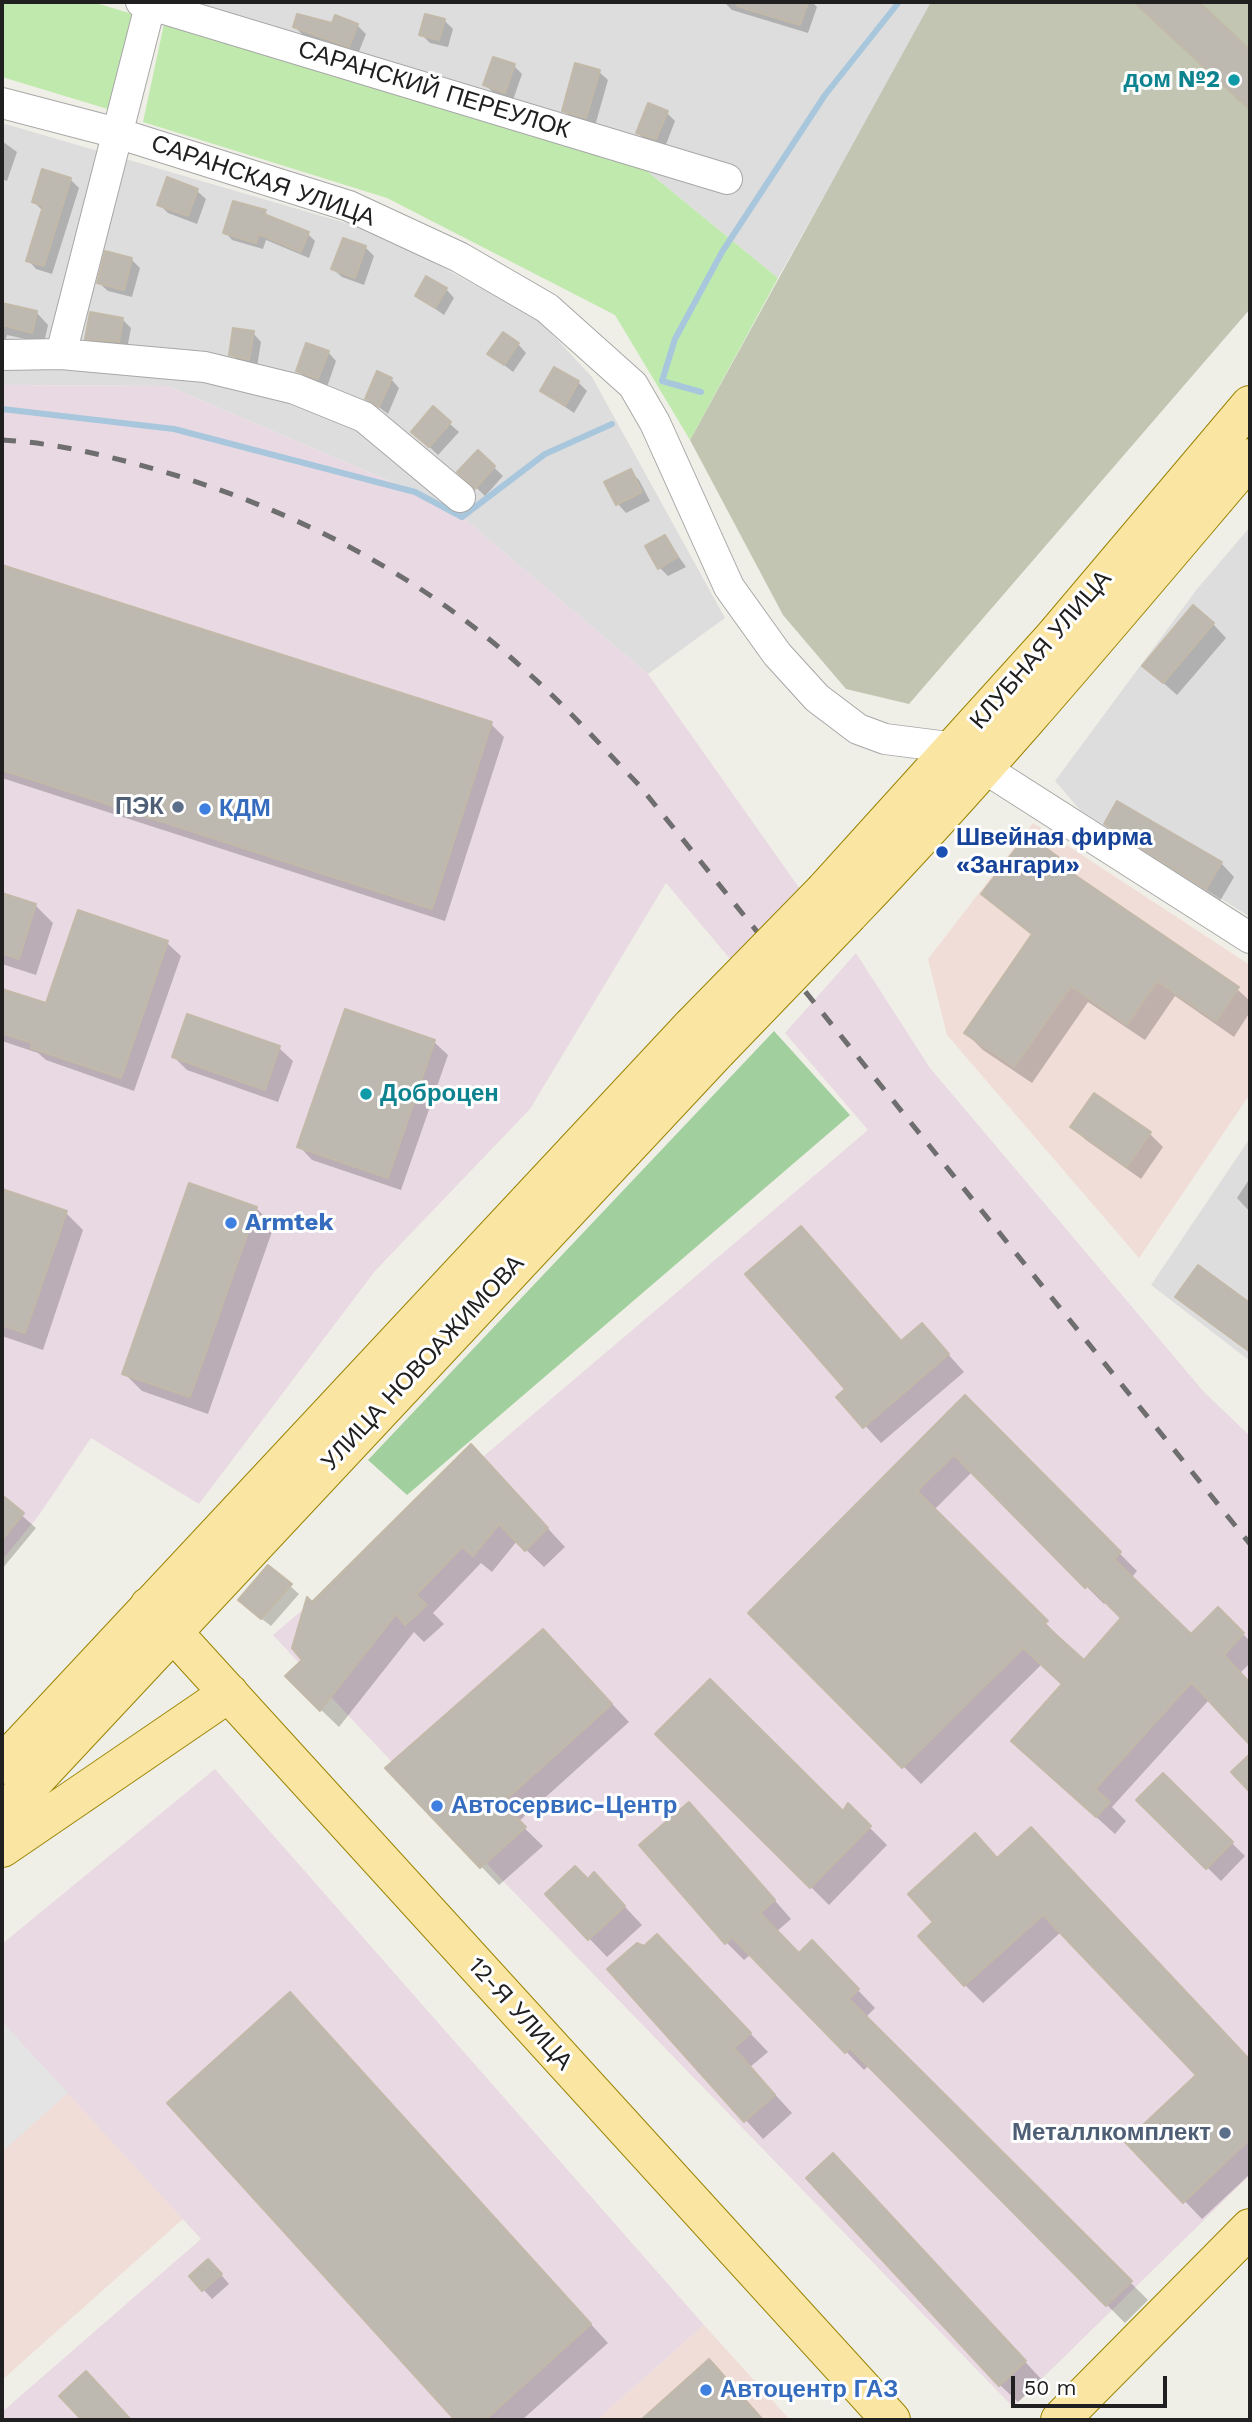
<!DOCTYPE html>
<html>
<head>
<meta charset="utf-8">
<style>
	body { margin:0 }
	#map { position:relative; width:1252px; height:2422px; overflow:hidden; background:#f0efe7; font-family:"Work Sans",sans-serif }
	canvas { display:block }
	.frame { position:absolute; inset:0; border:4px solid #202020; pointer-events:none }
	.scale { position:absolute; left:1011px; top:2376px; width:156px; height:32px; box-sizing:border-box; border:4px solid #202020; border-top:0; padding-left:9px; font-size:21px; line-height:24px; white-space:nowrap; color:#202020; -webkit-text-stroke:5px #fff; paint-order:stroke }
</style>
</head>
<body>
<div id="map">
<canvas width="1252" height="2422"></canvas>
<div class="frame"></div>
<div class="scale">50 m</div>
</div>
<script>
const c = document.querySelector('canvas').getContext('2d');
c.lineJoin = 'round';
function fill(path, color) { c.fillStyle = color; c.fill(path, 'evenodd'); }
function strokePath(path, color, width, dash) { c.strokeStyle = color; c.lineWidth = width; c.lineCap = dash ? 'butt' : 'round'; c.setLineDash(dash || []); c.stroke(path); }
function write(font, color, halo, rows, align = 'center') {
  c.font = font + ' "Work Sans",sans-serif'; c.lineWidth = 6; c.setLineDash([]); c.textBaseline = 'middle'; c.strokeStyle = halo; c.fillStyle = color; for (const [text, x, y, turn = 0] of rows) {
    c.save(); c.translate(x, y); c.rotate((+turn || 0) * Math.PI / 180); c.textAlign = isNaN(turn) ? turn : align; if (halo) c.strokeText(text, 0, 0); c.fillText(text, 0, 0); c.restore();
  }
}
fill(new Path2D(`
	M189 2H1250L846 689 690 440 839 169 778 278 642 167Z
	M2 123 377 232 538 319 592 377 725 618 648 674 462 517 415 492 168 386 2 385Z
	M1250 527V917L1081 811 1055 781 1197 589Z
	M1250 1138V1361L1151 1285Z`), '#dedddd');
fill(new Path2D(`
	M1033 823 1250 965V1094L1139 1258 947 1035 928 959Z
	M2 2022 183 2219 2 2380Z
	M704 2325 790 2420H597Z`), '#f1ddd7');
fill(new Path2D(`
	M2 385 168 386 415 492 462 517 648 674 800 889 731 960 666 883 530 1109 375 1271 199 1504 91 1438 39 1515 2 1560Z
	M856 953 930 1068 1204 1392 1250 1436V2175L1013 2407 504 1882 273 1635 868 1130 785 1033Z
	M215 1769 704 2325 597 2420H2V2412L201 2239 2 2022V1944Z`), '#e9d9e3');
fill(new Path2D(`
	M931 2H1250V309L909 704 846 689 783 615 690 440Z`), '#c1c5b2');
fill(new Path2D(`
	M2 2H92L133 14 111 110 2 77Z
	M164 24 642 167 778 278 690 440 615 315 387 198 143 122Z`), '#c0e9ae');
fill(new Path2D(`
	M774 1031 850 1115 407 1495 368 1460Z`), '#a1cf9d');
fill(new Path2D(`
	M2 2022 68 2093 3 2151 2 2149Z`), '#e4e4e4');
fill(new Path2D(`
	M724 2H812L817 7 808 33 732 10Z
	M1134 2H1196L1250 52V109Z
	M444 20 453 29 448 47 430 43 421 34Z
	M333 25H357L366 34 358 54 304 36 295 27Z
	M514 66 522 74 513 100 494 93 485 85Z
	M599 72 608 80 595 126 572 119 564 110Z
	M667 113 675 121 665 147 646 141 638 133Z
	M2 141 17 152 7 181 2 179Z
	M70 179 79 188 52 274 36 269 28 260 43 211 34 202Z
	M197 191 206 199 197 224 168 213 159 204Z
	M265 212 272 220 308 234 315 241 309 258 266 240 263 249 232 240 225 232Z
	M344 240 366 248 374 256 364 285 342 277 333 269Z
	M131 259 140 268 132 297 108 291 99 283Z
	M446 289 454 298 444 315 417 296Z
	M2 305 37 313 48 325 44 343 7 335 2 352Z
	M122 319 131 328 127 349 96 347 87 338Z
	M253 333 261 342 257 367 240 363 231 354Z
	M518 344 526 353 513 372 490 354Z
	M328 352 336 361 327 387 306 379 298 371Z
	M391 379 399 388 388 414 367 398Z
	M578 382 587 391 574 413 542 391Z
	M433 409 459 432 438 455 422 440Z
	M478 452 503 476 485 496 460 472Z
	M630 471 639 480 650 501 626 513 618 504 607 482Z
	M665 537 686 567 668 576 660 568Z
	M2 567 491 724 504 737 445 921 2 778Z
	M1213 624 1226 638 1177 695 1144 666Z
	M1106 824 1221 863 1234 877 1220 901 1120 837Z
	M1067 867 1084 883 1237 989 1250 1001V1012L1234 1037 1175 996 1145 1040 1088 1002 1032 1083 983 1050 966 1033 1033 936 983 894Z
	M2 894 35 905 53 923 36 975 2 964Z
	M167 943 181 956 134 1091 46 1060 38 1053 2 1041V991L47 1006Z
	M188 1016 279 1048 293 1061 278 1102 187 1070 174 1057Z
	M434 1042 448 1055 401 1190 312 1160 299 1146Z
	M1095 1095 1150 1134 1163 1147 1141 1179 1086 1140 1072 1127Z
	M1250 1178V1212L1237 1198Z
	M2 1191 66 1213 83 1230 43 1350 2 1336Z
	M256 1208 274 1226 208 1414 142 1391 124 1373Z
	M801 1228 902 1342 922 1325 964 1372 881 1443 839 1397 847 1390Z
	M1198 1268 1250 1305V1352L1177 1297Z
	M965 1397 1137 1571 1131 1578 1191 1637 1218 1610 1250 1641V1663L1240 1673 1250 1685V1743L1212 1702 1208 1701 1112 1807 1126 1821 1115 1834 1031 1758 1064 1684 1042 1664 921 1784 750 1613ZM972 1472 1104 1604 1107 1602 1123 1618 1084 1662 934 1510Z
	M489 1465 565 1547 544 1567 517 1541 492 1572 481 1563 433 1613 444 1624 424 1642 414 1632 339 1727 287 1677 305 1660 312 1604Z
	M2 1498 36 1528 2 1569Z
	M269 1567 299 1594 271 1626 249 1609Z
	M561 1649 629 1722 518 1822 543 1846 499 1885 387 1768Z
	M657 1734 844 1814 848 1806 887 1845 829 1905Z
	M1163 1775 1245 1856 1221 1881 1139 1800Z
	M706 1822 791 1919 776 1932 799 1955 812 1942 875 2008 865 2018 1148 2300 1125 2323 869 2065 864 2070 751 1954 744 1960 726 1942Z
	M1049 1847 1250 2061V2174L1202 2219 1128 2142 1198 2075 1061 1932 983 2003 965 1985 998 1859Z
	M588 1881 612 1893 642 1925 607 1957 547 1894Z
	M675 1954 768 2052 750 2067 792 2113 763 2139 610 1970Z
	M307 2012 608 2343 522 2420H457L170 2103Z
	M851 2173 1042 2380 1018 2402 1000 2385Z
	M217 2270 229 2284 212 2299 191 2276Z
	M709 2362 763 2420H643Z`), '#0003');
strokePath(new Path2D(`
	M701 392 662 381 675 339 722 252 825 95 899 2
	M2 409 174 429 415 492 462 517 545 454 612 424`), '#a8c7dd', 6);
const building = new Path2D(`
	M738 2H808L800 25 737 6Z
	M1134 2H1199L1250 50V110Z
	M297 14 332 23 335 15 358 24 349 47 293 27Z
	M425 14 445 19 439 40 419 35Z
	M493 57 515 64 505 93 483 85Z
	M575 63 600 70 586 118 562 111Z
	M648 103 668 111 656 139 636 133Z
	M42 169 71 178 44 266 26 261 43 206 32 202Z
	M167 177 198 189 188 216 157 205Z
	M233 201 266 210 264 214 309 232 301 252 259 234 256 243 223 233Z
	M343 238 366 246 355 278 331 269Z
	M105 251 132 258 124 290 97 283Z
	M426 276 447 288 435 308 415 296Z
	M2 303 37 311 32 333 2 325Z
	M90 312 123 318 119 342 85 339Z
	M233 328 254 331 249 360 229 355Z
	M503 332 519 343 504 365 487 354Z
	M306 343 329 351 318 379 296 371Z
	M554 367 579 381 565 406 540 391Z
	M377 371 392 378 379 407 365 399Z
	M433 406 451 422 429 447 411 432Z
	M478 450 495 466 475 489 457 472Z
	M631 469 642 492 616 505 604 482Z
	M665 535 678 557 658 569 645 546Z
	M2 565 492 722 432 909 2 770Z
	M1193 605 1214 623 1163 683 1142 666Z
	M1117 801 1222 862 1206 889 1104 824Z
	M1027 834 1069 865 1066 869 1239 987 1216 1021 1157 981 1127 1025 1071 986 1014 1067 964 1033 1032 934 981 894Z
	M2 893 36 904 19 959 2 953Z
	M78 910 168 941 121 1078 31 1048 32 1043 2 1033V989L46 1003Z
	M345 1009 435 1040 388 1178 297 1147Z
	M187 1014 280 1046 265 1090 172 1057Z
	M1094 1093 1151 1132 1127 1167 1070 1127Z
	M189 1183 257 1207 190 1397 122 1374Z
	M2 1189 67 1211 25 1333 2 1325Z
	M801 1226 901 1341 922 1323 949 1354 863 1428 836 1397 845 1389 745 1274Z
	M1198 1265 1250 1303V1352L1175 1297Z
	M965 1395 1121 1552 1114 1559 1191 1634 1218 1607 1244 1633 1224 1655 1250 1683V1745L1194 1685 1190 1684 1095 1789 1110 1802 1096 1817 1011 1741 1062 1684 1023 1648 902 1768 748 1613ZM954 1455 1085 1588 1088 1585 1121 1618 1084 1660 1044 1624 1048 1621 917 1491Z
	M471 1444 548 1528 525 1551 499 1524 473 1556 462 1547 416 1595 427 1605 405 1625 396 1614 320 1711 285 1676 302 1660 292 1648 307 1597 312 1602Z
	M2 1495 24 1513 2 1540Z
	M268 1565 292 1584 261 1619 238 1600Z
	M543 1629 612 1704 502 1803 526 1827 480 1868 385 1768Z
	M710 1679 843 1811 848 1803 871 1826 810 1888 655 1734Z
	M1250 1754V1792L1231 1772Z
	M1163 1773 1233 1842 1206 1869 1136 1800Z
	M689 1802 775 1900 760 1913 799 1953 812 1940 859 1989 849 1999 1132 2281 1106 2306 850 2048 845 2053 732 1937 725 1944 639 1845Z
	M1031 1827 1250 2060V2139L1183 2203 1125 2142 1196 2075 1043 1915 964 1986 918 1936 933 1922 908 1894 975 1833 997 1858Z
	M575 1866 588 1879 594 1872 625 1906 588 1940 545 1894Z
	M657 1934 751 2033 734 2048 775 2095 744 2122 607 1969 637 1943 644 1946Z
	M290 1992 591 2324 485 2420H455L167 2103Z
	M833 2153 1026 2361 999 2386 806 2178Z
	M208 2259 222 2274 202 2291 189 2276Z
	M709 2359 763 2420H641Z
	M86 2371 131 2420H82L59 2396Z`);
fill(building, '#bdb8b0');
strokePath(building, '#c2b9a9', 2);
const minor = new Path2D(`
	M141 2 727 179
	M2 103 117 133 349 206 459 257 547 308 633 385 655 423 729 587 777 654 817 698 858 729 885 739 956 748
	M61 354 151 2
	M2 355 61 354 205 367 295 389 364 417 460 497
	M984 768 1250 938`);
const major = new Path2D(`
	M825 890 1053 638 1250 405
	M849 914C990 767 1119 612 1250 458
	M149 1606 891 2420
	M2 1765 692 1026
	M2 1815 717 1051
	M2 1848 229 1693
	M1060 2420 1250 2228`);
strokePath(minor, '#a7a7a7', 32);
strokePath(major, '#998503', 40);
strokePath(minor, '#fff', 30);
strokePath(major, '#fae5a2', 38);
strokePath(new Path2D(`
	M2 440C61 443 121 459 178 476 307 516 427 580 527 672 567 707 602 747 639 785L1250 1544`), '#6e6e6e', 5, [14, 14]);
const majorBridge = new Path2D(`
	M692 1026 825 890
	M717 1051 849 914`);
strokePath(majorBridge, '#998503', 40, []);
strokePath(majorBridge, '#fae5a2', 38);
for (const [x, y, r, color] of [
	[1234,80,7,"#0f9aa8"],
	[178,807,7,"#5c6f8a"],
	[205,809,7,"#3f7fe0"],
	[942,852,7,"#1a4fb4"],
	[366,1094,7,"#0f9aa8"],
	[231,1223,7,"#3f7fe0"],
	[437,1806,7,"#3f7fe0"],
	[1225,2133,7,"#5c6f8a"],
	[706,2390,7,"#3f7fe0"]
]) { const dot = new Path2D(); dot.arc(x, y, r, 0, 2 * Math.PI); c.fillStyle = color; c.fill(dot); strokePath(dot, '#fff', 2.5); }
write('bold 24px', '#0d838f', '#fff', [
	["дом №2",1220,80],
	["Доброцен",380,1094,"left"]
], 'right');
write('24px', '#202020', '#fff', [
	["САРАНСКИЙ ПЕРЕУЛОК",434,90,17],
	["САРАНСКАЯ УЛИЦА",263,181,19],
	["КЛУБНАЯ УЛИЦА",1041,650,-49],
	["УЛИЦА НОВОАЖИМОВА",423,1363,-47],
	["12-Я УЛИЦА",520,2014,48]
]);
write('bold 24px', '#4e5e75', '#fff', [
	["ПЭК",164,807],
	["Металлкомплект",1211,2133]
], 'right');
write('bold 24px', '#366cbe', '#fff', [
	["КДМ",219,809],
	["Armtek",245,1223],
	["Автосервис-Центр",451,1806],
	["Автоцентр ГАЗ",720,2390]
], 'left');
write('bold 24px', '#164399', '#fff', [
	["Швейная фирма",956,838],
	["«Зангари»",956,866]
], 'left');
</script>
</body>
</html>
